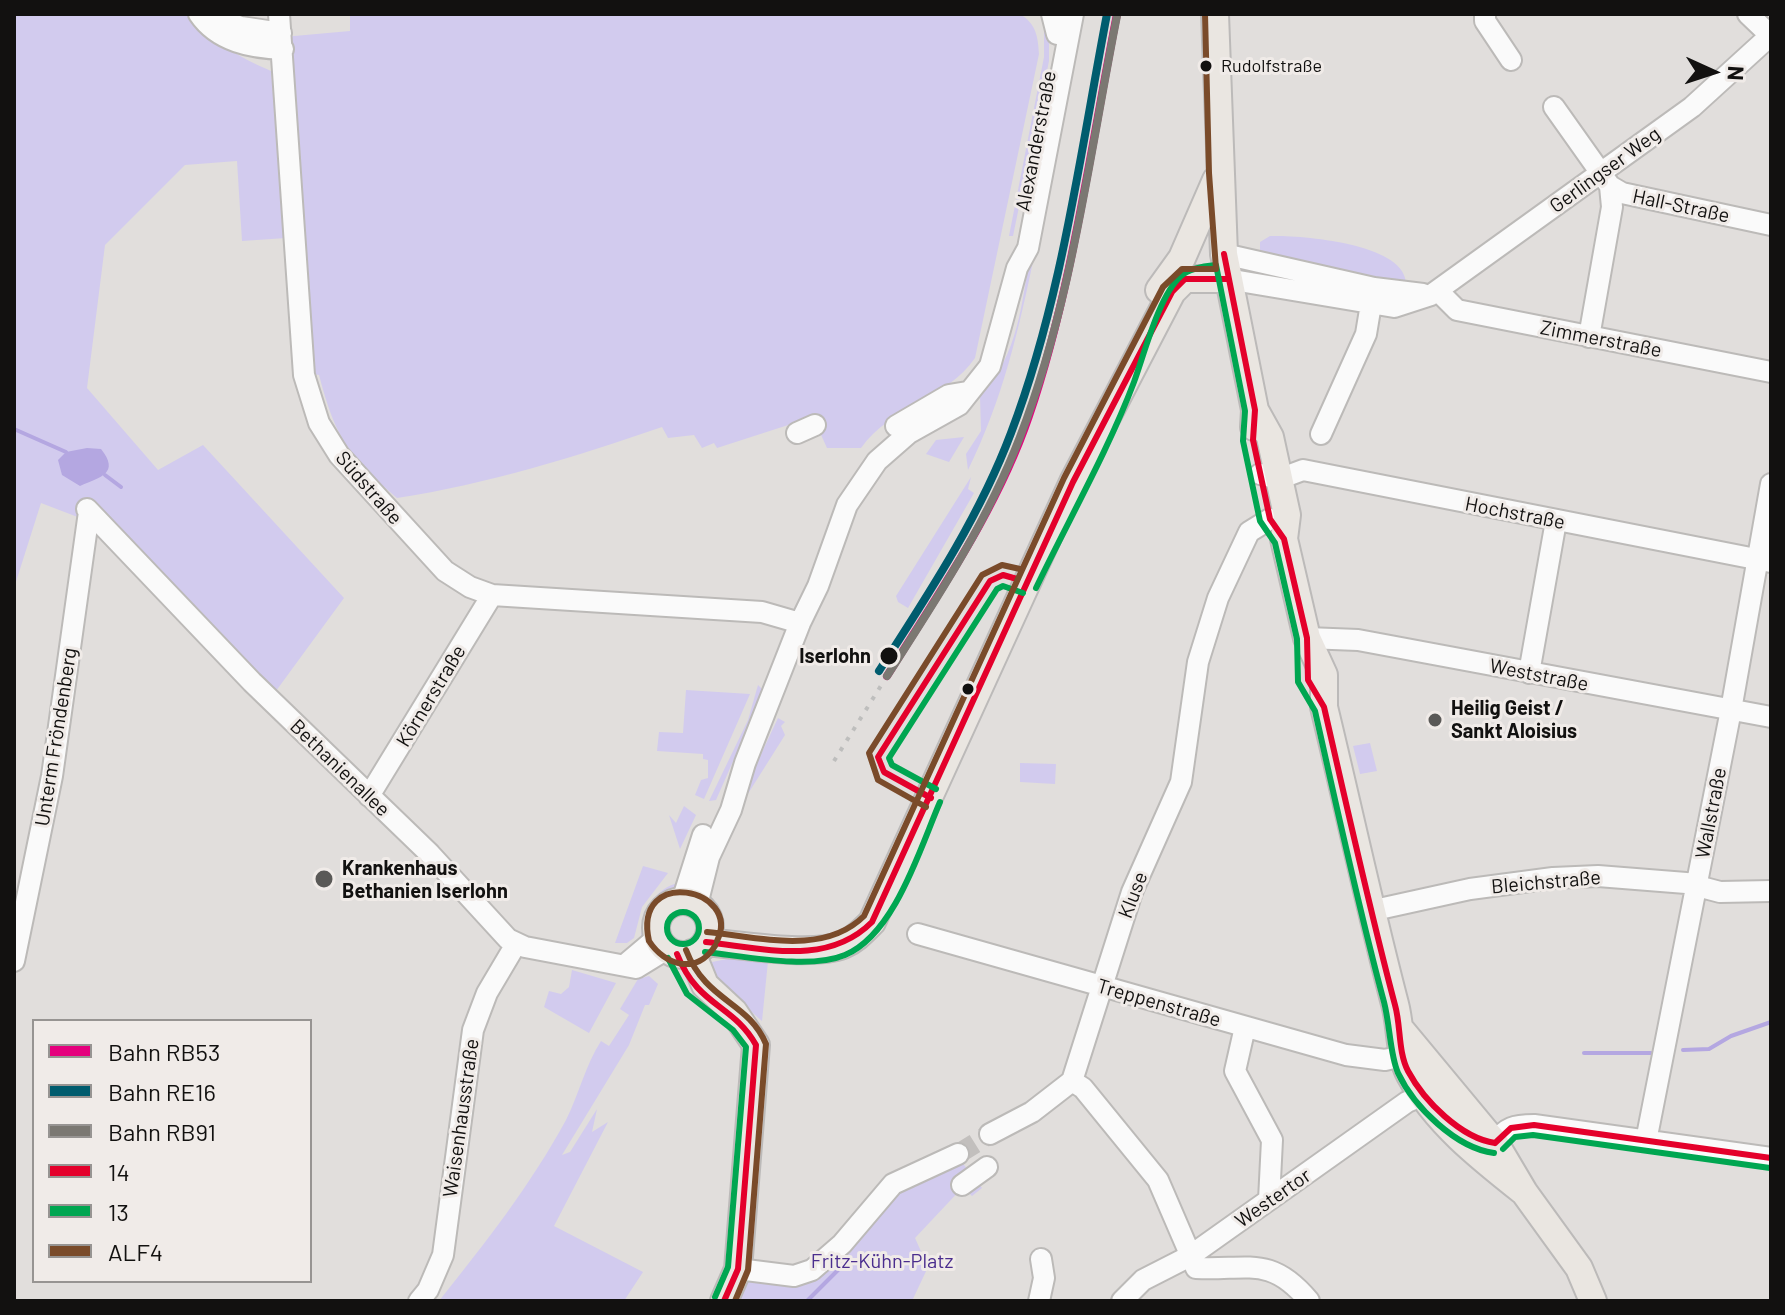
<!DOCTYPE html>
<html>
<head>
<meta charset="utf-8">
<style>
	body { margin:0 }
	#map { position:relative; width:1785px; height:1315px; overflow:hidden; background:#e1dedc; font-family:Barlow,sans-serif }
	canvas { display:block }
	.frame { position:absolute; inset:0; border:16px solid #121110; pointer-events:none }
	.legend { position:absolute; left:32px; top:1019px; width:280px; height:264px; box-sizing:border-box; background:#f0ebe8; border:2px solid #979492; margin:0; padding:10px 14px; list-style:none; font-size:24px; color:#121110 }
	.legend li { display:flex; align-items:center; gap:16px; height:40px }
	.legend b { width:40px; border:2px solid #979492 }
	.north { position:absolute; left:1673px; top:32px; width:80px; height:80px; -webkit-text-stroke:6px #f0ebe8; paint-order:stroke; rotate:93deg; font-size:22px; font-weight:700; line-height:32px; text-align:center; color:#121110 }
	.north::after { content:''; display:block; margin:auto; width:28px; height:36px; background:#121110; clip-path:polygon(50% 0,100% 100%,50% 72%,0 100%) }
</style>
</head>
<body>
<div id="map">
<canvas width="1785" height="1315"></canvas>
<div class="frame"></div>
<ul class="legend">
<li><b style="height:10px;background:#e5007d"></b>Bahn RB53</li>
<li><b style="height:10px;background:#005c6e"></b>Bahn RE16</li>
<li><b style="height:10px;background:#7b7872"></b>Bahn RB91</li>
<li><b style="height:10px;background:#e4002b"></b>14</li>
<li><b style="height:10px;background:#00a651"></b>13</li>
<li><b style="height:10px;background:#7a4b2a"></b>ALF4</li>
</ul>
<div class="north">N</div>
</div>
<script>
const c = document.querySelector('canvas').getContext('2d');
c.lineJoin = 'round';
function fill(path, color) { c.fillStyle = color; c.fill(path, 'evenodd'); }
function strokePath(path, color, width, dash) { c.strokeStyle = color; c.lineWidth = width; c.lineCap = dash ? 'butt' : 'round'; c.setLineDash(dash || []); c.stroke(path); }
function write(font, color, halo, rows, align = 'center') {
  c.font = font + ' Barlow,sans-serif'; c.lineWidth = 6; c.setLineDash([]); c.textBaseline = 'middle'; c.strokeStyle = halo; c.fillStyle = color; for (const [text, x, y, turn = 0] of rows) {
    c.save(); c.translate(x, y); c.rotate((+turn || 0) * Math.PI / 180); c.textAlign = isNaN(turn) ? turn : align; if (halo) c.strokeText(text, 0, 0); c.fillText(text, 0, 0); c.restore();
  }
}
fill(new Path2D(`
	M14 14H191C212 42 239 57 271 71L286 238 242 241 237 161 185 165 105 245 87 388 158 470 203 445 344 598 265 706 88 521 41 503 14 588Z
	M350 14H1020C1036 24 1038 36 1039 54L975 358C947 399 891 406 861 448H827L813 417 717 448 714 443 702 448 694 435 668 438 662 427C575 457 488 484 397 498 348 455 336 439 319 375L307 373 283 37 350 31Z
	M1044 25 1049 43V61L1013 236H1009L1044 57Z
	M1270 236C1299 235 1408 243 1406 285L1260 255V242Z
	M1031 249 1035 252C1019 329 1003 399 968 470L966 454 981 431 980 396C1019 355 1022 301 1031 249Z
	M964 437 949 462 926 454 936 440Z
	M971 477 968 489 974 493 908 608 898 602 896 596Z
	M758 685 764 691 716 800 709 801 748 720Z
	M686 690 750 694 704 799 695 795 701 780 708 778V760L703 759V754L657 751 659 732 683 733Z
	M778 718 785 722 781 726 785 735 727 827Z
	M1370 743 1377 771 1360 774 1353 746Z
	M1020 763 1056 764 1055 784 1020 782Z
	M684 806 696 815 680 849 669 815 676 823Z
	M643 866 668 873 642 907 634 938 627 943H615Z
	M681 882C676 897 663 900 656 913 649 923 650 935 641 943 641 916 652 888 681 882Z
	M732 958 768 961 762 1021 715 980 712 962Z
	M572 970 616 983 589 1033 544 1007 549 991 561 994 569 987Z
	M649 976 658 984 649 1005H645L629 1045 562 1155 570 1152 597 1109 592 1132 608 1122 554 1226 643 1272 624 1301H439C486 1242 530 1186 566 1120 579 1094 585 1066 601 1041L609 1046 629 1015 620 1009 638 979Z
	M957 1156 982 1188 972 1196 963 1187 915 1238 928 1267 912 1301H727L742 1273 794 1279 893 1186Z`), '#d2cbee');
fill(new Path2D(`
	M87 448 101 449C120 473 101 477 80 486L62 475 58 460 66 452Z`), '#b4a7e1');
strokePath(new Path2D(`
	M14 429 66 452
	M105 475 121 487
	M1683 1050 1709 1049 1731 1036 1771 1022
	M1584 1053H1651
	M807 1301 847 1261`), '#b4a7e1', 4);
strokePath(new Path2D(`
	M958 1154 990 1134`), '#c2bfbd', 20, [20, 10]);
const minor = new Path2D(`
	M199 14C218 42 252 48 283 49
	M279 14 304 375 319 423 339 455 445 571 470 587 492 595 762 612 800 623
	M1052 14 1057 34
	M1485 14V21L1511 60
	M1748 14 1771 36
	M212 16 241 27 281 33
	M1554 107 1610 186 1622 193 1771 225
	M1224 254 1374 288 1423 294
	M1227 279 1394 307 1431 295 1692 107 1771 35
	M1438 291 1457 310 1771 372
	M1589 337 1612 207 1610 186
	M896 426 949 395 967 392
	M797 433 815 425
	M1321 434 1366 334 1373 292
	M1260 474 1279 479 1303 470 1771 562
	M87 509 252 682 430 854 508 939 525 947 636 968 667 949
	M1307 638 1358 640 1771 717
	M1529 673 1556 521
	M369 796 492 595
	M682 901 703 835
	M697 905 709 857 731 810 745 763 800 623 818 586 847 505 877 461 909 433 959 405 990 366 1017 268 1028 248 1073 14
	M1370 911 1470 889 1553 878 1598 876 1686 883 1720 892 1771 891
	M918 934 1346 1055 1385 1060 1402 1056
	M14 961 52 776 89 512
	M626 964 658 937
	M1245 1027 1235 1071 1272 1140 1269 1200
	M1072 1081 1132 892 1181 782 1198 662 1218 598 1249 532 1270 519
	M1072 1081 1083 1088 1158 1180 1196 1268C1246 1271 1270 1254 1309 1301
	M990 1134 1032 1112 1072 1081
	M1482 1141 1495 1143C1505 1127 1515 1125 1534 1125L1771 1158
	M1646 1141 1731 710 1771 484
	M962 1185 987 1167
	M738 1269 794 1276 812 1270 842 1244 893 1184 958 1154
	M419 1301 428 1290 443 1255 473 1030 487 993 516 944
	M1039 1301 1044 1278 1041 1259
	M1122 1301 1143 1280 1190 1256 1407 1102 1424 1095`);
const major = new Path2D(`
	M1215 14 1224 254 1255 410 1254 427
	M1159 290 1182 258 1216 180
	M1255 410 1270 437 1287 515 1284 539 1307 638 1324 675V707C1348 806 1369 905 1395 1004 1401 1026 1399 1055 1410 1075 1436 1123 1481 1158 1524 1192
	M656 928a27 27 0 1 1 54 0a27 27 0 1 1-54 0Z
	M706 942C741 945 811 957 843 945 855 940 863 931 872 922L1073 482 1172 292 1185 279H1227
	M692 953 705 985 734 1012 756 1045 738 1269 724 1301
	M1402 1031 1495 1143 1524 1192 1579 1268 1593 1301`);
strokePath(minor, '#bcbab8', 24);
strokePath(major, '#bcbab9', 30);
strokePath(minor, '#fafafa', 20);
strokePath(major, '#eae6e1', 26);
strokePath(new Path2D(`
	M834 761 887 676`), '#bebebd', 4, [4, 8]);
strokePath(new Path2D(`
	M1224 254 1255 410 1253 440 1270 519 1284 539 1307 638 1308 680 1324 707C1347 807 1369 907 1395 1005 1401 1026 1398 1052 1408 1071 1424 1101 1461 1138 1495 1143
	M931 798 884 772 878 757 990 581 1003 575 1017 579
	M706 942C763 948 827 967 872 922L1073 482 1172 292 1185 279H1227
	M677 954C698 1007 733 1004 756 1045L738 1269 724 1301
	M1495 1143 1511 1128 1534 1125 1771 1158`), '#e4002b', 6);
strokePath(new Path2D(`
	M1036 588C1068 521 1108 451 1134 382 1144 355 1159 295 1181 276 1190 268 1205 266 1216 265L1245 411 1243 441 1260 521 1275 543 1297 639 1298 682 1315 711C1337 808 1358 906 1384 1002 1390 1025 1390 1055 1398 1073 1414 1107 1456 1148 1494 1153
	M936 789 892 765 889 758 997 589 1003 586 1023 593
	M667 928a16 16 0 1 1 32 0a16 16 0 1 1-32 0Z
	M705 952C744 956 809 970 845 955 895 934 920 848 940 802
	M668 958 687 994 733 1030 746 1047 728 1267 715 1297
	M1503 1149 1515 1137 1533 1135 1770 1168`), '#00a651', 6);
strokePath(new Path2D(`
	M926 807 878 780 869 753 982 575 1002 565 1020 569
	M707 932C758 937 824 956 864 916L1064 478 1163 287 1182 269H1216L1209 173 1205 14
	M715 946C697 975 665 966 649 941 632 865 743 888 717 941
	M686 950C706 1002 748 1001 766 1044L748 1270 735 1301`), '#7a4b2a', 6);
strokePath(new Path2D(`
	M887 676C939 592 997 510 1029 416 1072 290 1091 145 1117 14`), '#e5007d', 8);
strokePath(new Path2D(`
	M879 671C928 595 979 518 1011 433 1062 299 1080 154 1107 14`), '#005c6e', 8);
strokePath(new Path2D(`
	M887 676C936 600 987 523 1020 437 1072 302 1089 157 1117 16`), '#7b7872', 8);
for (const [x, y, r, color] of [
	[1206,66,7,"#121110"],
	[889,656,10,"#121110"],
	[968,689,7,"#121110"],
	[1435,720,8,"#5a5957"],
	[324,879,10,"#5a5957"]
]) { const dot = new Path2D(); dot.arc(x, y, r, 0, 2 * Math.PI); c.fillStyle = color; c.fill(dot); strokePath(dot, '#f0ebe8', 3); }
write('18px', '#121110', '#f0ebe8', [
	["Rudolfstraße",1221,66]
], 'left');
write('20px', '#121110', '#f0ebe8', [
	["Alexanderstraße",1036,141,-79],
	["Gerlingser Weg",1605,170,-36],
	["Hall-Straße",1681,206,12],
	["Zimmerstraße",1601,339,11],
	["Südstraße",369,488,49],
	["Hochstraße",1515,513,11],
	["Weststraße",1539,675,11],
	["Körnerstraße",431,696,-59],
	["Unterm Fröndenberg",56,737,-81],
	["Bethanienallee",340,768,44],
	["Wallstraße",1711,813,-79],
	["Bleichstraße",1546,882,-5],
	["Kluse",1133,895,-69],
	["Treppenstraße",1159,1003,16],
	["Waisenhausstraße",461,1118,-82],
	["Westertor",1273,1198,-35]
]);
write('bold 20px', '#121110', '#f0ebe8', [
	["Iserlohn",871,656]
], 'right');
write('bold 20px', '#121110', '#f0ebe8', [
	["Heilig Geist /",1451,708],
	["Sankt Aloisius",1451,731],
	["Krankenhaus",342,868],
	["Bethanien Iserlohn",342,891]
], 'left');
write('20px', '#4a2d8e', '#f0ebe8', [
	["Fritz-Kühn-Platz",882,1261]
]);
</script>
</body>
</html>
